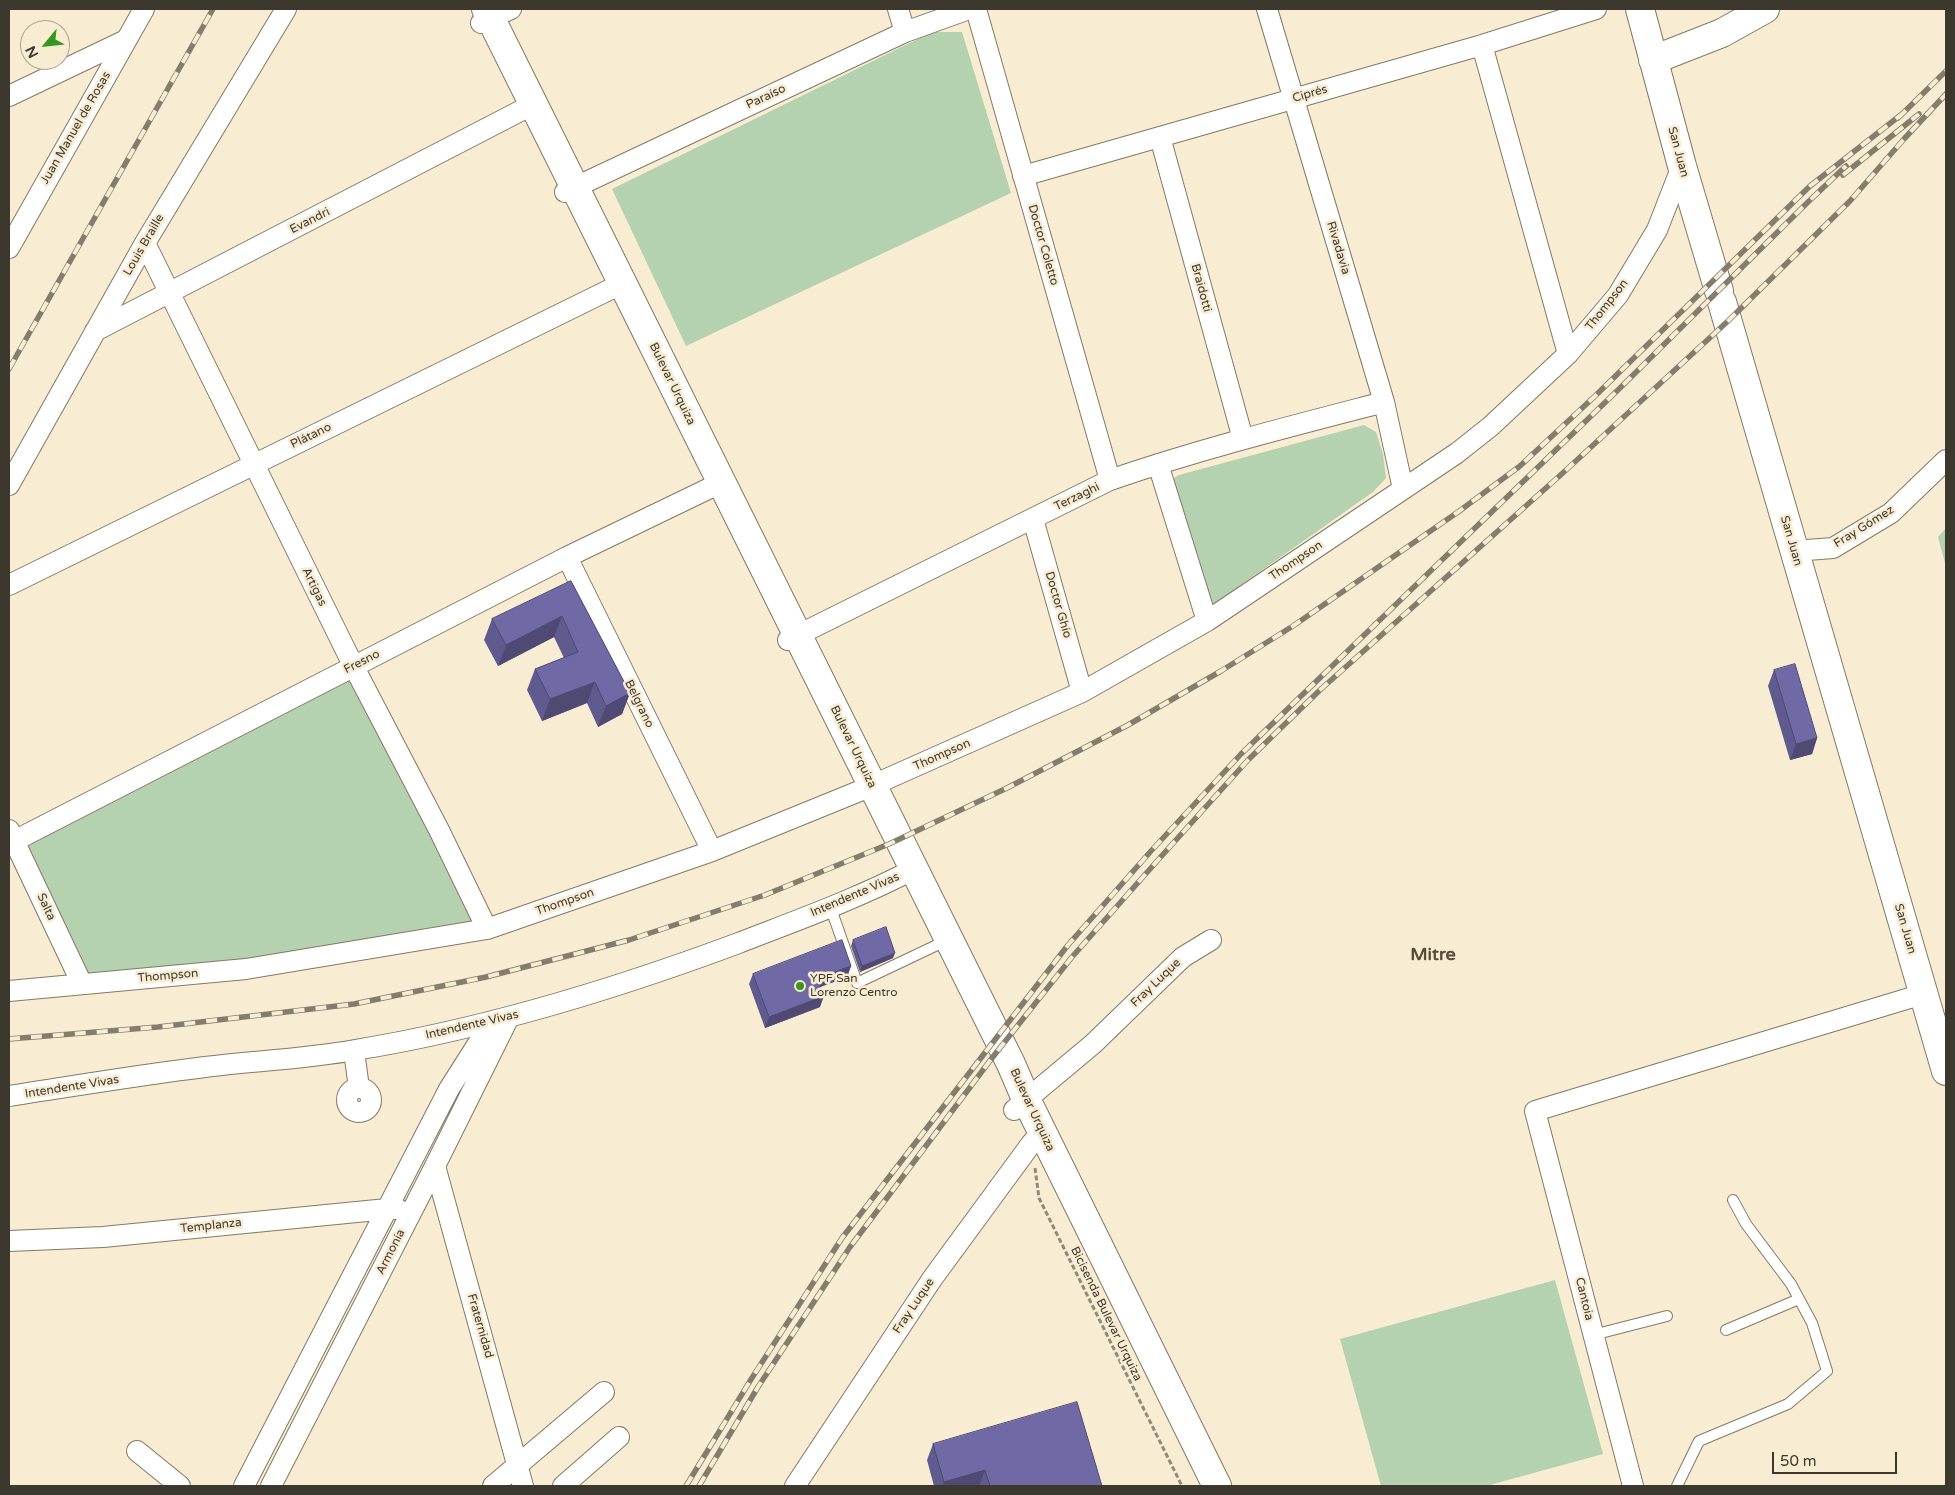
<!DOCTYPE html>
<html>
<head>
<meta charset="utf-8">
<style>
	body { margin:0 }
	#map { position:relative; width:1955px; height:1495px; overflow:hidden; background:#f8ecd2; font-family:"Varela Round",sans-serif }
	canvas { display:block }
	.frame { position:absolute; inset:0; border:10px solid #3c382e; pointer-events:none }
	.north { position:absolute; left:20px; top:20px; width:50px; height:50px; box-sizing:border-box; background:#f8ecd2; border:1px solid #ada490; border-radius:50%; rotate:242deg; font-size:14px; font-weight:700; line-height:20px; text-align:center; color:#3c382e }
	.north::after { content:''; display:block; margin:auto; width:18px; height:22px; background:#35971b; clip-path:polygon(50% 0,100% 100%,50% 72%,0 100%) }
	.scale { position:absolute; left:1772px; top:1452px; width:125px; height:22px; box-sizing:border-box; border:2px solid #3c382e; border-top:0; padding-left:6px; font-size:15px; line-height:18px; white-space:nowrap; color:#3c382e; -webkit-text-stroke:4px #f8ecd2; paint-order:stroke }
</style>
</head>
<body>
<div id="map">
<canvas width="1955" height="1495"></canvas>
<div class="frame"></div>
<div class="north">N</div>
<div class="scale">50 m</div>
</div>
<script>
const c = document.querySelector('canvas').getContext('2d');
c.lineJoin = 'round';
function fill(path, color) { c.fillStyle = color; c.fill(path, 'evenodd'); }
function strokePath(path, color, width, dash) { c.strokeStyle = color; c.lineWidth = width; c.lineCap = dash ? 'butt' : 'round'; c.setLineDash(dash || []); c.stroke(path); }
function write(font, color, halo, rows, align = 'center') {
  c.font = font + ' "Varela Round",sans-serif'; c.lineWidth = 5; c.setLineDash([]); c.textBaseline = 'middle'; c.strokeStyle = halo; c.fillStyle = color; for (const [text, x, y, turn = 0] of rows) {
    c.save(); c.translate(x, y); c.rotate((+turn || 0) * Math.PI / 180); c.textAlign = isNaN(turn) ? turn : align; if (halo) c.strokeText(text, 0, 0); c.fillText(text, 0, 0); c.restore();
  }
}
fill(new Path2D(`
	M932 32H962L1011 193 686 346 612 189Z
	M1364 425 1376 432 1383 454 1386 478 1373 492 1214 604 1207 598 1173 488 1174 478 1179 475Z
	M1946 528V567L1938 537Z
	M354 667 487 929 82 984 15 841Z
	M1555 1280 1603 1454 1486 1486H1381L1340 1339Z`), '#b4d2af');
const lane = new Path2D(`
	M830 906 857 983 937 945
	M1726 1330 1799 1299
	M1593 1335 1667 1316
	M1677 1486 1699 1441 1788 1404 1827 1371 1812 1323 1791 1284 1746 1224 1733 1200`);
const street = new Path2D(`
	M898 9 905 32
	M976 9 1110 480
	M1267 9 1384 402 1403 489
	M481 23 511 9
	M1482 45 1568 354
	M9 96 126 40
	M1160 137 1243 439
	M1023 176 1482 45 1596 9
	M565 192 905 32 969 9
	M145 243 354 667 439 830 487 929
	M9 248 144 9
	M95 331 524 109
	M1158 464 1207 621
	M9 485 145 243 286 9
	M1033 519 1082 692
	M1794 551 1833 548 1891 513 1946 460
	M567 557 712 851
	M9 585 613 288
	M788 640 1110 480C1200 449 1292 426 1384 402
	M9 830 82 984
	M14 841 567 557 712 487
	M9 991 246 969 487 929 712 851 862 790 1082 692 1207 621 1457 453 1491 426 1568 354 1618 295 1657 230 1682 166
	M354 1051 359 1088
	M347 1100a12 12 0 1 1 24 0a12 12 0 1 1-24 0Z
	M9 1096C74 1086 139 1075 205 1067 254 1061 305 1059 355 1050 485 1029 612 990 736 944 795 921 857 899 914 869
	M1014 1110 1093 1044 1183 957 1211 940
	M435 1166 523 1486
	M9 1241 103 1237 387 1209H398
	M137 1451 180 1486
	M244 1486 449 1089 491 1023
	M271 1486 435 1166 509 1017
	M493 1486 604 1392
	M563 1486 619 1437
	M795 1486 932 1279 1031 1144 1042 1132
	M1633 1486 1535 1111 1923 994`);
const secondary = new Path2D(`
	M486 9 1011 1064 1026 1099 1217 1486
	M1640 9 1682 166 1719 291
	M1653 60 1722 33 1765 9
	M1722 302 1946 1071`);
strokePath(lane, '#847962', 12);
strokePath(street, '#847962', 22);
strokePath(secondary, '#847962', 30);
strokePath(new Path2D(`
	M1035 1168 1039 1198 1182 1486`), '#928a79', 3, [5, 2.5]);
strokePath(lane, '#fff', 10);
strokePath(street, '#fff', 20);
strokePath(secondary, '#fff', 28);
const rail = new Path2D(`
	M1898 118 1946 71
	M1843 175 1919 114
	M9 369 213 9
	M9 1039 158 1027 354 1004 486 977 629 940 765 895 889 844 1007 788 1128 725 1221 671 1293 626 1458 512 1520 466 1594 397 1810 186 1902 114
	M686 1486 750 1381 842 1238 1068 945 1151 851 1241 754 1619 389 1807 203 1846 166
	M699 1486 758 1387 850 1247 992 1058 1072 957 1158 860 1248 760 1320 690 1565 471 1728 321 1850 201 1904 139 1946 94`);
strokePath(rail, '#847d6d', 5.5);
strokePath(rail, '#f8ecd2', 4, [11]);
fill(new Path2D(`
	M571 581 630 693 622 714 598 727 587 703 542 721 527 690 535 669 564 658 554 637 498 666 484 640 492 619Z
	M1774 670 1817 738 1812 754 1790 760 1768 686Z
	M853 940 893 958 860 972 851 946Z
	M851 966 847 977 820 987V1007L765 1028 749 984 753 974Z
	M933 1444 1102 1486H934L927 1460Z`), '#5f5b8f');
fill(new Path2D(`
	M562 616 554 637 498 666 506 645Z
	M595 682 587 703 542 721 550 699Z
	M630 693 622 714 598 727 606 706Z
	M1817 738 1812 754 1790 760 1796 744Z
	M895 953 893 958 860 972 862 966Z
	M851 966 847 977 812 990 816 979Z
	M824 996 820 1007 765 1028 769 1017Z
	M985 1470 979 1486H942L944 1482Z`), '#4e4a74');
const building = new Path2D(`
	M571 581 630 693 606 706 595 682 550 699 535 669 578 652 562 616 506 645 492 619Z
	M1795 664 1817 738 1796 744 1774 670Z
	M886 927 895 953 862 966 853 940Z
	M842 940 851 966 816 979 824 996 769 1017 753 974Z
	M1077 1402 1102 1486H990L985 1470 944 1482 933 1444Z`);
fill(building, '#6f6aa6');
strokePath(building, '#4e4a74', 1);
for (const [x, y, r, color] of [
	[800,986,5,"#35971b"]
]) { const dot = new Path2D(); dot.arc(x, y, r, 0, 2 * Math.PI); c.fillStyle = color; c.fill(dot); strokePath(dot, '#f8ecd2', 2); }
write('12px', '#3c382e', '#f8ecd2', [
	["Ciprés",1310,94,-16],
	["Paraíso",766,97,-25],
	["Juan Manuel de Rosas",76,128,-60],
	["San Juan",1678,152,75],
	["Evandri",310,221,-27],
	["Louis Braille",144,245,-60],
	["Doctor Coletto",1043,245,74],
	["Rivadavia",1338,248,73],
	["Braidotti",1201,288,75],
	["Thompson",1607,305,-52],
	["Bulevar Urquiza",672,384,64],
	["Plátano",311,436,-26],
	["Terzaghi",1077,497,-26],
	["Fray Gómez",1864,527,-32],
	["San Juan",1791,541,74],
	["Thompson",1296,561,-34],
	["Artigas",314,587,64],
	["Doctor Ghío",1058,605,74],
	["Fresno",362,662,-27],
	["Belgrano",639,704,64],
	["Bulevar Urquiza",853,747,64],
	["Thompson",942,755,-24],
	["Intendente Vivas",855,895,-23],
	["Thompson",565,902,-19],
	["Salta",46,907,65],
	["San Juan",1905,929,74],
	["Thompson",168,976,-5],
	["Fray Luque",1156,983,-44],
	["Intendente Vivas",472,1025,-13],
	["Intendente Vivas",72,1087,-9],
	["Bulevar Urquiza",1032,1110,65],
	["Templanza",211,1226,-6],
	["Armonía",391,1252,-63],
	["Cantoia",1584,1299,76],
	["Fray Luque",914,1306,-56],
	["Bicisenda Bulevar Urquiza",1106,1314,64],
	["Fraternidad",480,1326,74]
]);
write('12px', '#3c382e', '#f8ecd2', [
	["YPF San",810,979],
	["Lorenzo Centro",810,993]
], 'left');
write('bold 18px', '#584d38', '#f8ecd2', [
	["Mitre",1433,955]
]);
</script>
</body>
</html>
